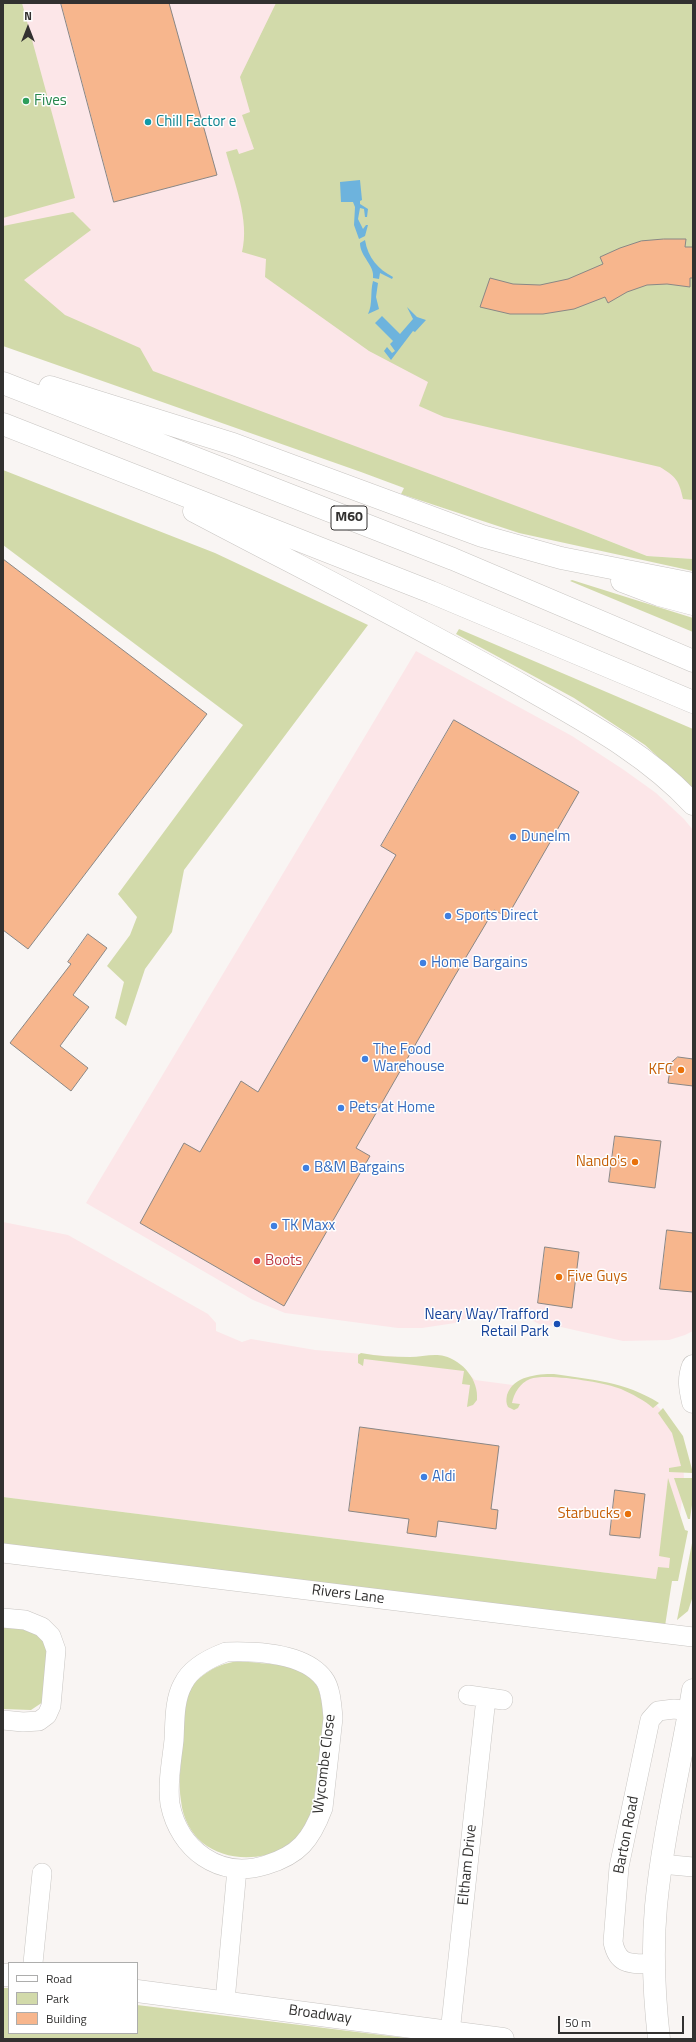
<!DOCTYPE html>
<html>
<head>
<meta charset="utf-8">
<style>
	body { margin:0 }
	#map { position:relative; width:696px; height:2042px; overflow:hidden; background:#f9f5f3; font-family:"Titillium Web",sans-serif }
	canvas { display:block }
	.frame { position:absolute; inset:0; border:4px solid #323130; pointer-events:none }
	.legend { position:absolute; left:8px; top:1962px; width:130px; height:72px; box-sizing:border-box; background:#fff; border:1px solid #adadac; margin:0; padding:5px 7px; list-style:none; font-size:12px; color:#323130 }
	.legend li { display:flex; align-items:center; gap:8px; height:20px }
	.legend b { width:20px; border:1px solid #adadac }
	.north { position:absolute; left:8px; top:8px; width:40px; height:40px; -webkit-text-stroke:3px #fff; paint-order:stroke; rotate:0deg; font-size:11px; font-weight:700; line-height:16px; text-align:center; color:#323130 }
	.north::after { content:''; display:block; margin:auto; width:14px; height:18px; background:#323130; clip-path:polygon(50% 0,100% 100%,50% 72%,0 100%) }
	.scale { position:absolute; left:558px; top:2016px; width:126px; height:18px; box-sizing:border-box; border:2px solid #323130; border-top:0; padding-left:5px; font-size:12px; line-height:14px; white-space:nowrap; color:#323130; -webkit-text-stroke:3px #fff; paint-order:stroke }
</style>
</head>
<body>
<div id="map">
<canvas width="696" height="2042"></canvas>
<div class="frame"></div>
<ul class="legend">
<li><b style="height:5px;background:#fff"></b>Road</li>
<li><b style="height:11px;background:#d2daaa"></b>Park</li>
<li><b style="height:11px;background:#f7b68d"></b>Building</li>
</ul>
<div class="north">N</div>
<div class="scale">50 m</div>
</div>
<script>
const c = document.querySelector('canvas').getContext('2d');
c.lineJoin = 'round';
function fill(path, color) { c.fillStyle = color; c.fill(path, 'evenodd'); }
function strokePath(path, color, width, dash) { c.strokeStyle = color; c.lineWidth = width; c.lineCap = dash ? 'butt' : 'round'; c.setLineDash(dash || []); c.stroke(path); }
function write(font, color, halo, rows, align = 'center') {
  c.font = font + ' "Titillium Web",sans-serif'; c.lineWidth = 3; c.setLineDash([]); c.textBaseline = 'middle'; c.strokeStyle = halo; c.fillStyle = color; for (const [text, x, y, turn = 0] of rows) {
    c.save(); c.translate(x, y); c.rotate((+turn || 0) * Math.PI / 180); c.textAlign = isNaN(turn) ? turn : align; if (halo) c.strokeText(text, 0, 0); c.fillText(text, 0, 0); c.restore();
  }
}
fill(new Path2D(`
	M3 3H693V559L647 556 581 530 193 400 3 316Z
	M416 651 572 736 624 770 656 793 684 819 693 830V1331L685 1335 669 1340 623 1341 561 1327 539 1324 526 1317 484 1311 455 1323 422 1328H398L285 1313 253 1300 86 1203Z
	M3 1222 68 1235 208 1314 216 1323V1331L242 1342 251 1339 315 1350 411 1358 463 1369 475 1380 513 1385 524 1378 551 1375 612 1384 648 1397 670 1419 683 1448 684 1483 672 1581 3 1497Z`), '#fce6e8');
fill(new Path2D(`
	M3 3H22L75 198 3 218Z
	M276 3H693V500L683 499C679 480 676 477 660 467L444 417 419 406 428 382 369 351 265 277 266 259 242 252C250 220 234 182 226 152L237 149 239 154 254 149 242 115 250 112 240 77Z
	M73 212 91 230 24 280 65 315 140 348 153 371 581 530 647 556 693 559V571L519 533 401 494 404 488 361 472 3 346V226Z
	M3 470 215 553 368 625 184 870 172 932 145 969 126 1026 115 1018 124 982 107 966 130 935 137 917 118 894 243 725 3 545Z
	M572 580 693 618V632L570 581Z
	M459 629 693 729V789L645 745 574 698 456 634Z
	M361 1353C377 1356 394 1357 410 1357 421 1357 434 1353 444 1356 463 1361 479 1380 477 1400L473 1405 467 1407 470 1385 462 1384 464 1371 364 1359 363 1366 358 1363V1355Z
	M554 1374C592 1380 624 1381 659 1403L653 1408C644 1400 632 1394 621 1389 603 1382 547 1373 530 1379 520 1383 514 1393 512 1403L520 1404 518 1408 514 1410 508 1407C506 1403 506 1400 507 1395 513 1376 537 1374 554 1374Z
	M663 1408 683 1436 693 1473 669 1472V1468L681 1466 672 1433 658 1413Z
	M668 1478 685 1530 688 1531 678 1581H672L665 1626 3 1545V1497L656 1579 658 1567 669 1568 670 1558 659 1556Z
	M674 1478H693L692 1505 690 1519H688Z
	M693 1538 692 1599 688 1611 677 1620Z
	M3 1627C14 1628 27 1628 37 1633 55 1643 44 1685 43 1702L31 1710 3 1709Z
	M241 1661C259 1664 293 1663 307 1674 337 1694 317 1774 313 1806 305 1832 294 1849 266 1855 225 1864 186 1845 181 1801 178 1783 181 1764 182 1746 183 1734 182 1708 186 1698 193 1676 220 1662 241 1661Z
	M3 1988H9V2033H137V2005L414 2039H3Z`), '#d2daaa');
fill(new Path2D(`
	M360 180 362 200 360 201V204L368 209 367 217H365L364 209 360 208 358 219 363 229 366 225H368L365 236 359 239 354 225 355 207 353 202H341L340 182Z
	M365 240C368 258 378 269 393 277L392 279 380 273 379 279 373 278C375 265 360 257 360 243Z
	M373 281 378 283 376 297 379 309 368 314C373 304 370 292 373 281Z
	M407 307 417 317 426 320 415 332 413 331 391 360 384 351 387 347 392 353 395 351 390 344 393 341 375 323 382 316 400 334 413 319Z`), '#6db3dd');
const building = new Path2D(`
	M61 3H169L217 175 114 202Z
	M664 239H686L685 247H693V278H690V287L667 284 647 285 627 292 608 303 605 297 574 309 543 314H510L480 307 490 278 513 284 540 285 568 279 603 264 600 257 620 248 641 241Z
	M3 559 207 714 28 949 3 930Z
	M454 720 579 792 507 917 494 910 453 979 356 1148 370 1156 284 1306 140 1223 184 1143 200 1152 241 1081 258 1092 396 855 381 846Z
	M88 934 107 948 73 995 89 1007 60 1046 88 1068 71 1091 10 1043 71 964 68 962Z
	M678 1057 693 1059V1086L668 1083 671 1063Z
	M615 1136 661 1141 655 1188 609 1182Z
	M667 1230 693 1233V1292L660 1289Z
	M545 1247 579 1252 572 1308 538 1303Z
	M360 1427 499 1446 491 1509 498 1510 496 1529 438 1521 436 1537 407 1533 409 1519 349 1511Z
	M615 1490 645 1494 640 1538 610 1535Z`);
fill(building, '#f7b68d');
strokePath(building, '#8a8785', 1);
const minor = new Path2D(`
	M3 1553 693 1637
	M3 1618 25 1620 42 1627 51 1636 56 1650 51 1706 47 1715 39 1721 23 1722 3 1720
	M226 1652C256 1651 305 1653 324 1679 331 1688 332 1707 333 1718L323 1808C311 1840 299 1855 266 1865 219 1880 179 1849 170 1804 167 1783 172 1760 174 1740 175 1722 174 1700 183 1684 191 1667 210 1658 226 1652Z
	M468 1695 503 1700
	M661 1864 693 1867
	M33 1963 42 1873
	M653 1964C632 1963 618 1967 613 1942L619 1867 650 1720 658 1711 674 1709 690 1711
	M225 2001 237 1869
	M450 2033 486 1698`);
const tertiary = new Path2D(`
	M3 1975H9
	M137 1991 503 2039`);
const secondary = new Path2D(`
	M693 1366C688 1379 690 1389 693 1402
	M659 2039C654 1995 652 1950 656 1906 663 1833 681 1762 693 1690`);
const motorway = new Path2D(`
	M3 383 453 559 693 661
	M50 387 233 444 482 536 561 558 693 584
	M3 424 431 592 693 702
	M194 511C304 569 416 625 525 687 584 721 646 753 693 804
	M622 581 659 595 693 604`);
strokePath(minor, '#c8c5c2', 20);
strokePath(tertiary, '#c8c5c2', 23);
strokePath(secondary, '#c8c5c2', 23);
strokePath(motorway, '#c8c5c2', 23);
strokePath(minor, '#fff', 19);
strokePath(tertiary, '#fff', 22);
strokePath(secondary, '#fff', 22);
strokePath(motorway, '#fff', 22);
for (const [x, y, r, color] of [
	[26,101,4,"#2e9e5b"],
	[148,122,4,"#0f9aa8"],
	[513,837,4,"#3f7fe0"],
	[448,916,4,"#3f7fe0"],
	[423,963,4,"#3f7fe0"],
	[365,1059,4,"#3f7fe0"],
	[681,1070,4,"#e8710a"],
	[341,1108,4,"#3f7fe0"],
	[635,1162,4,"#e8710a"],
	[306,1168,4,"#3f7fe0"],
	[274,1226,4,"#3f7fe0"],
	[257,1261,4,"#e0444e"],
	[559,1277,4,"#e8710a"],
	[557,1324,4,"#1a4fb4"],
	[424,1477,4,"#3f7fe0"],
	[628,1514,4,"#e8710a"]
]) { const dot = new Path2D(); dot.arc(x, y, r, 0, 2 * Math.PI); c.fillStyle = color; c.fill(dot); strokePath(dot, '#fff', 1.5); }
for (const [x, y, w] of [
	[349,518,36]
]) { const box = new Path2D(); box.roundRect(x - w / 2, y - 12, w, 24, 3); c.fillStyle = '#fff'; c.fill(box); strokePath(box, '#323130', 1); }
write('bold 14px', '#323130', null, [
	["M60",349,518]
]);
write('15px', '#27864d', '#fff', [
	["Fives",34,101]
], 'left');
write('15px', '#0d838f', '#fff', [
	["Chill Factor e",156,122]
], 'left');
write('15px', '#366cbe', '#fff', [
	["Dunelm",521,837],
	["Sports Direct",456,916],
	["Home Bargains",431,963],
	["The Food",373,1050],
	["Warehouse",373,1067],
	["Pets at Home",349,1108],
	["B&M Bargains",314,1168],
	["TK Maxx",282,1226],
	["Aldi",432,1477]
], 'left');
write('15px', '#c56008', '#fff', [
	["KFC",673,1070],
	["Nando's",627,1162],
	["Five Guys",567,1277,"left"],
	["Starbucks",620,1514]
], 'right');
write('15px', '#be3a42', '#fff', [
	["Boots",265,1261]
], 'left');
write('15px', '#164399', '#fff', [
	["Neary Way/Trafford",549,1315],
	["Retail Park",549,1332]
], 'right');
write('15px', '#323130', '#fff', [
	["Rivers Lane",348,1595,7],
	["Wycombe Close",325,1764,-83],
	["Barton Road",627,1835,-79],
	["Eltham Drive",468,1865,-84],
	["Broadway",320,2015,8]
]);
</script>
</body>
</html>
